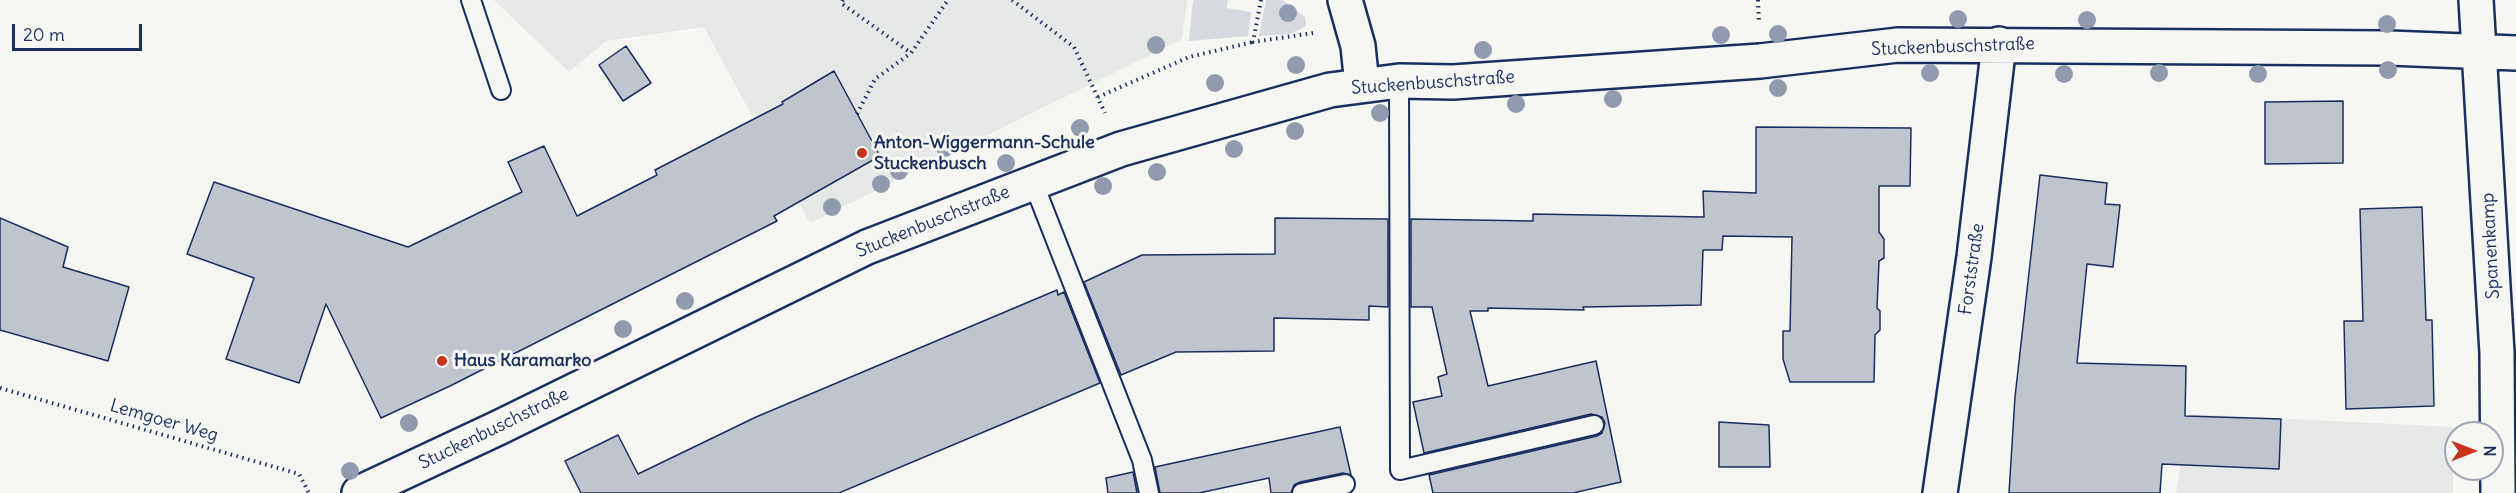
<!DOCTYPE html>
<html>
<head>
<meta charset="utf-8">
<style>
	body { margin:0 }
	#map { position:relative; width:2516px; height:493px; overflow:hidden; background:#f6f6f2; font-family:Delius,sans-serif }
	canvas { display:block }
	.north { position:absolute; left:2444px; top:421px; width:60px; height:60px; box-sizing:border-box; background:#f6f6f2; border:2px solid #9ea6b7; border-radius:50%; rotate:90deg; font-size:16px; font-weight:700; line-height:24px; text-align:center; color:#1b2f5e }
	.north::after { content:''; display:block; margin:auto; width:21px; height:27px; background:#c8321e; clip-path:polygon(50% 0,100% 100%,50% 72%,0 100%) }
	.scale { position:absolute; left:12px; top:24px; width:130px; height:27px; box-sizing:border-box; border:3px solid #1b2f5e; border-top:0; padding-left:8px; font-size:18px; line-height:21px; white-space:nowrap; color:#1b2f5e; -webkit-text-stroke:4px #f6f6f2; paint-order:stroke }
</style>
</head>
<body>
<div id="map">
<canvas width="2516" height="493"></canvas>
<div class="north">N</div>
<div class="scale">20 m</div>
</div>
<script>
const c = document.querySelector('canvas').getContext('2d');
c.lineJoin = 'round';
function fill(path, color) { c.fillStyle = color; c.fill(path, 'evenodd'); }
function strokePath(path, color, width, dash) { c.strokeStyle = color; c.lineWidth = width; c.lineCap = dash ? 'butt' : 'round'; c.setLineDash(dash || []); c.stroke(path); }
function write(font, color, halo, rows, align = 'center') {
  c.font = font + ' Delius,sans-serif'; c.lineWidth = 6; c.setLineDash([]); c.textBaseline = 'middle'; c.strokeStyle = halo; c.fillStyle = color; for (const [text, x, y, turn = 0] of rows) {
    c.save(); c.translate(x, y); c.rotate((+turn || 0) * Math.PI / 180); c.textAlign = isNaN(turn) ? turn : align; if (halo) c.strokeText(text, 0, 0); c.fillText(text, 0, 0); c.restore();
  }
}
fill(new Path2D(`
	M494 0H1187L1182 39 810 223 704 27 606 41 569 72Z
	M2189 414 2453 427V493H2176Z`), '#e6e7e7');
fill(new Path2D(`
	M1193 0H1228L1227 8 1251 12 1248 36 1189 41Z
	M1266 0H1282L1305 17 1306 26 1290 34 1259 36Z`), '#d6d9dd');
const building = new Path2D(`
	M626 46 651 83 623 101 599 65Z
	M834 71 880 156 774 216 777 221 450 386 381 418 326 304 299 383 226 359 254 278 187 254 214 182 408 247 522 192 508 162 544 146 577 216 657 175 655 170 783 104 782 102Z
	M2343 101V163L2265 164V102Z
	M1756 127 1911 128 1910 186H1879V232L1884 239V258L1879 261 1877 308 1880 311V330L1875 335 1874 382H1790L1783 359V331H1790L1792 237 1723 236 1722 250H1703L1701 305 1583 307 1584 310 1488 308V311H1470L1488 386 1596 361 1621 482 1573 493H1433L1429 475 1597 436 1602 433 1605 423 1602 417 1591 414 1424 453 1413 402 1442 396 1438 377 1447 374 1432 307H1411V219L1533 221V214L1704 217 1703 191 1756 193Z
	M2040 175 2107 183 2105 204 2120 205 2113 267 2087 264 2077 363 2186 366 2185 416 2281 419 2279 469 2162 464 2160 493H2009L2015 397Z
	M2422 207 2426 320H2432L2434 406 2346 409 2344 321H2363L2360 209Z
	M0 218 68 247 63 267 129 287 108 361 0 330Z
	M1275 218 1388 219V307L1369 306V320L1274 318V351L1176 352 1121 375 1084 282 1142 255 1275 254Z
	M1057 290 1058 295 1064 292 1100 383 839 493H581L565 461 618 435 638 474 756 417Z
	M1719 422 1769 425 1770 467H1719Z
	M1340 427 1351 475 1343 473 1300 482 1294 485 1291 493H1271L1269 478 1199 493H1160L1155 467Z
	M1133 472 1137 493H1108L1106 478Z`);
fill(building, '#c0c4cd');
strokePath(building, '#1b2f5e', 1.5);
const lane = new Path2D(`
	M471 0 501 90
	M1399 81 1400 470 1594 425
	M1033 182 1142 460 1149 493
	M1302 493 1345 484`);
const street = new Path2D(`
	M1345 0 1358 46 1362 85
	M2476 0 2497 353 2498 493
	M359 493 498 428 867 247 1121 149 1330 90 1399 81 1453 82 1760 61 1898 45 2389 48 2516 53
	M1940 493 1974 257 1999 44`);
strokePath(lane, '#1b2f5e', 22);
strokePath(street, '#1b2f5e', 38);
strokePath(new Path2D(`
	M843 0 841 3 911 53 948 0
	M1012 0 1074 47 1105 113
	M1261 0 1253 42 1313 33
	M1758 0 1759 23
	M1098 97 1189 57 1253 42
	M857 114 875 79 911 53
	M0 388 299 474 309 493`), '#1b2f5e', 4, [1.5, 4.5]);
strokePath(lane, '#f6f6f2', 18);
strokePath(street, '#f6f6f2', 33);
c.fillStyle = '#929bae';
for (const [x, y] of [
	[1288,13],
	[1958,19],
	[2087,20],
	[2387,24],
	[1778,34],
	[1721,35],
	[1156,45],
	[1483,50],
	[1296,65],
	[2388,70],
	[1930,73],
	[2159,73],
	[2064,74],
	[2258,74],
	[1215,83],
	[1778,88],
	[1613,99],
	[1516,104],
	[1380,113],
	[1080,128],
	[1295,131],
	[945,148],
	[1234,149],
	[1006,163],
	[899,171],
	[1157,172],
	[881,184],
	[1103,186],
	[832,207],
	[685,301],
	[623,329],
	[409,423],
	[350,471]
]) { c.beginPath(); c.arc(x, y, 9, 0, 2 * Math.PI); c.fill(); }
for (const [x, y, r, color] of [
	[862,153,6,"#c8321e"],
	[442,361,6,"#c8321e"]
]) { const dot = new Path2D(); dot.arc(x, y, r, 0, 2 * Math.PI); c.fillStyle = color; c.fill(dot); strokePath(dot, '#f6f6f2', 2); }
write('18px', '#1b2f5e', '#f6f6f2', [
	["Stuckenbuschstraße",1953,47,-2],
	["Stuckenbuschstraße",1433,83,-4],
	["Stuckenbuschstraße",933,222,-22],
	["Spanenkamp",2491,246,-93],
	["Forststraße",1972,269,-82],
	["Lemgoer Weg",164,421,16],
	["Stuckenbuschstraße",494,429,-26]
]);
write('bold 18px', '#1b2f5e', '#f6f6f2', [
	["Anton-Wiggermann-Schule",874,143],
	["Stuckenbusch",874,164],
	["Haus Karamarko",454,361]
], 'left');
</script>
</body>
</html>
